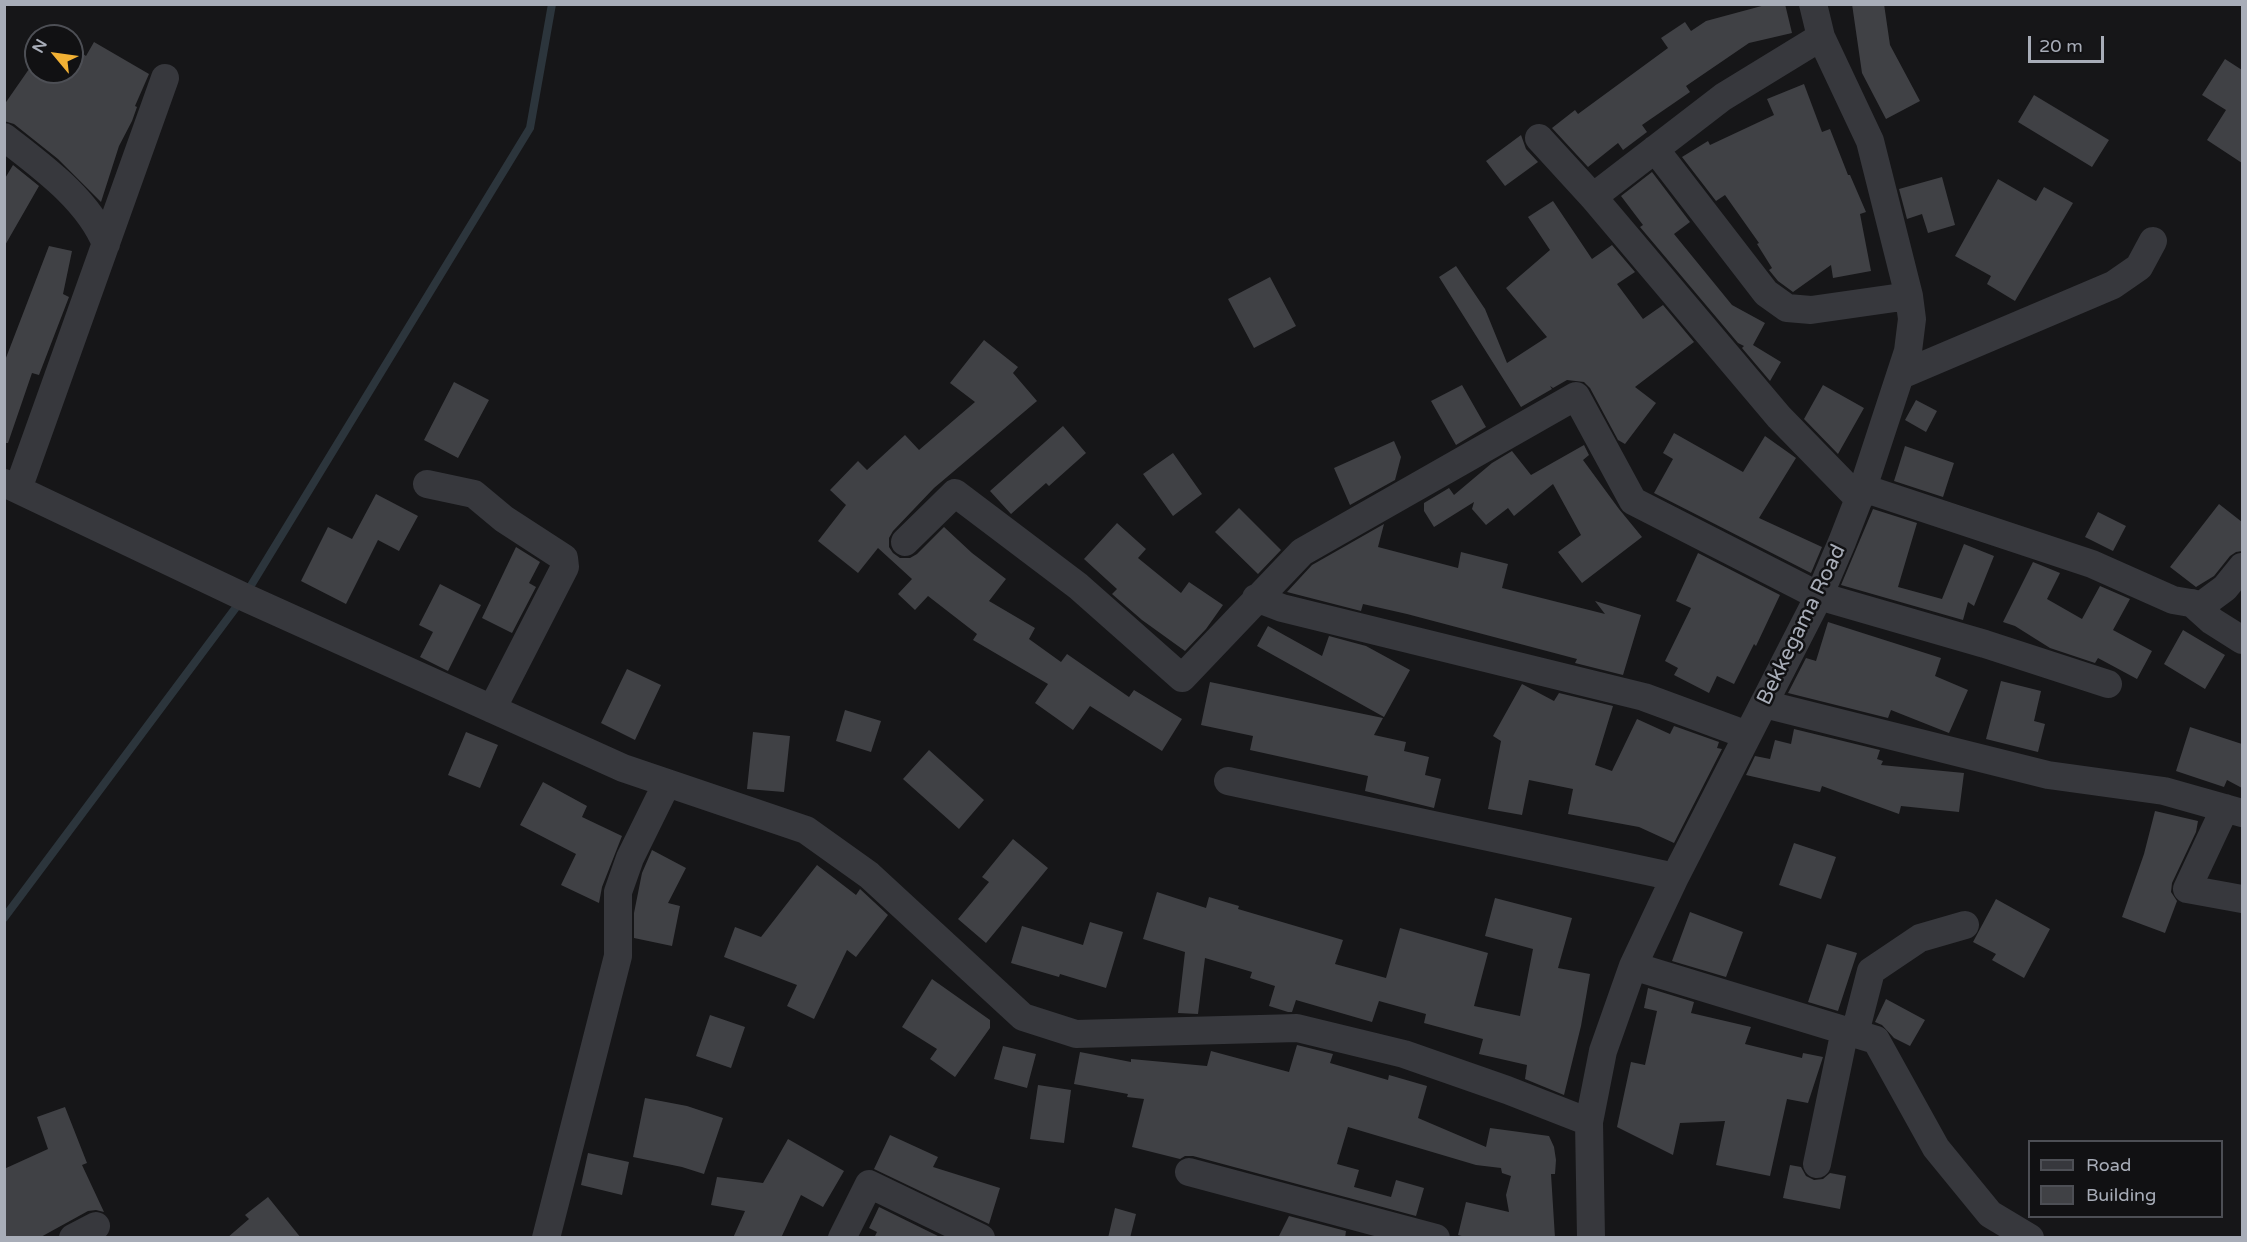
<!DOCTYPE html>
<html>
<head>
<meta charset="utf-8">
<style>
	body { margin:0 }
	#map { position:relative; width:2247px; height:1242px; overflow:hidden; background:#161618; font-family:"Varela Round",sans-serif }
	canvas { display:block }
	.frame { position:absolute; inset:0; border:6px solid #a8adb8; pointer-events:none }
	.legend { position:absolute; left:2028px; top:1140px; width:195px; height:78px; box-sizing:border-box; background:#111113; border:2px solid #4d4f55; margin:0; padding:8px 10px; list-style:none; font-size:18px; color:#a8adb8 }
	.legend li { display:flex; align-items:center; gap:12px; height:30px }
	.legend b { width:30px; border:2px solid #4d4f55 }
	.north { position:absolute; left:24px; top:24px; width:60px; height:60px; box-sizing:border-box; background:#111113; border:2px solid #4d4f55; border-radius:50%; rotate:299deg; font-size:16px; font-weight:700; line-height:24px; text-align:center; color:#a8adb8 }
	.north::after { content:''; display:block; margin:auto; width:21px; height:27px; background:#f2b134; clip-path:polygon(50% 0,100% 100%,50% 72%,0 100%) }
	.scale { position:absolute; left:2028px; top:36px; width:76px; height:27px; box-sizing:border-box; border:3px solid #a8adb8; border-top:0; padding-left:8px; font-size:18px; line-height:21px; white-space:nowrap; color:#a8adb8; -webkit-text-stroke:4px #111113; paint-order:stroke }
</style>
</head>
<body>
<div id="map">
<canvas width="2247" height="1242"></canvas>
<div class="frame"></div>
<ul class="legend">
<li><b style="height:8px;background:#37383d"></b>Road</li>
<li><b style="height:16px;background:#404145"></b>Building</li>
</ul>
<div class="north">N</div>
<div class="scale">20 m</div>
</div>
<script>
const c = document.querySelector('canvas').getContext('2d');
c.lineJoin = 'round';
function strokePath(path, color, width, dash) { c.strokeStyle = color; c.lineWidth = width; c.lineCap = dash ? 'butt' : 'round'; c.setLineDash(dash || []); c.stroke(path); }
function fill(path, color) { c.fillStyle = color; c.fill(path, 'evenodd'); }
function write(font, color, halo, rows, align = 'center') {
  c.font = font + ' "Varela Round",sans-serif'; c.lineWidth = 5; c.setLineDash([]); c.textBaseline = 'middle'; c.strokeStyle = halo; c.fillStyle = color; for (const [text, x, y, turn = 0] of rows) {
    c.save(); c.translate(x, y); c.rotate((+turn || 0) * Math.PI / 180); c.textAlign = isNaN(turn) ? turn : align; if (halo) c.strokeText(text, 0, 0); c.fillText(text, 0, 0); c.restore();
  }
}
strokePath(new Path2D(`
	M247 592 530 128 552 4
	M4 918 240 602`), '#2c353c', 8);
fill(new Path2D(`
	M1769 4H1785L1792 33 1749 43 1686 86 1690 92 1642 125 1647 132 1623 150 1618 143 1588 167 1552 128 1575 110 1578 114 1668 48 1661 38 1685 22 1691 31 1706 21Z
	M1852 4H1884L1890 45 1920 101 1886 119 1862 73Z
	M94 42 149 74 135 106 137 107 132 121 119 146 101 202 58 159 14 124 4 121V105L36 59V72H72V46L86 56Z
	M2225 59 2242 70V163L2207 140 2226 110 2202 95Z
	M1804 84 1822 132 1830 129 1848 175H1850L1866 212 1860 214 1871 271 1833 278 1831 265 1793 292 1778 281 1769 270 1772 268 1757 244 1759 243 1725 195 1716 201 1682 157 1708 141 1710 145 1774 115 1767 99Z
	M2034 95 2109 140 2092 167 2018 122Z
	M1521 135 1526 149 1538 162 1505 186 1486 161Z
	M13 165 39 186 4 247V180Z
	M1652 172 1690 222 1674 234 1732 305 1765 323 1753 345 1781 362 1770 381 1742 348 1744 346 1738 343 1640 227 1643 225 1621 196Z
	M1942 177 1955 225 1928 233 1922 214 1907 219 1899 189Z
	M1998 179 2036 201 2044 187 2073 203 2015 301 1987 284 1991 276 1955 256Z
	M1553 201 1592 259 1612 245 1635 272 1617 284 1643 319 1663 305 1694 342 1635 387 1656 403 1625 444 1618 440 1590 388 1584 382 1567 380 1553 388 1550 386 1552 389 1521 407 1439 277 1456 266 1485 309 1507 363 1547 337 1506 288 1550 250 1528 217Z
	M49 246 72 251 63 294 69 297 39 375 32 373 8 443H4V363Z
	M1270 277 1296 326 1254 348 1228 299Z
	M984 340 1018 367 1013 373 1037 401 934 488 893 531 889 538V547L893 553 900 558H910L917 554 944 527 972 553 1006 579 989 601 1035 628 1029 639 1061 662 1067 654 1129 697 1134 690 1182 719 1162 751 1090 706 1073 730 1035 703 1048 684 973 640 977 634 928 596 915 610 898 594 912 579 878 548 858 573 818 541 846 505 830 490 858 461 867 470 905 435 919 450 975 402 950 383Z
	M454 382 489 400 458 458 424 440Z
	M1462 385 1486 427 1456 445 1431 401Z
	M1823 385 1864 408 1838 454 1804 419Z
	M1916 400 1937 411 1926 432 1905 420Z
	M1063 426 1086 453 1049 486 1046 483 1011 514 990 491Z
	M1674 433 1743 472 1765 436 1796 458 1759 518 1822 547 1811 573 1654 493 1673 459 1663 453Z
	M1394 441 1401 457 1395 480 1350 505 1334 468Z
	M1584 445 1589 455 1583 460 1619 509 1642 537 1582 583 1558 552 1581 535 1553 484 1514 516 1508 508 1486 525 1472 509 1474 502 1434 527 1424 511V503L1449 488 1454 495 1492 463 1512 451 1531 475Z
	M1905 446 1954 463 1943 497 1894 481Z
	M1173 453 1202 494 1173 516 1143 474Z
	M376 494 418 516 399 551 378 540 346 604 301 581 328 527 352 539Z
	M2219 504 2242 522V551L2236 552 2230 556 2214 576 2196 587 2170 567Z
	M1239 508 1281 550 1258 574 1215 532Z
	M1873 509 1917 523 1898 587 1942 599 1964 544 1994 556 1974 606 1968 602 1963 620 1841 585Z
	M2098 512 2126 526 2113 551 2085 537Z
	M1117 523 1146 549 1138 558 1181 593 1189 582 1223 605 1206 629 1185 651 1142 620 1112 594 1117 589 1084 559Z
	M1384 524 1378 547 1458 568 1461 552 1508 564 1502 588 1605 614 1595 601 1641 615 1623 675 1575 663 1577 659 1407 614 1363 604 1361 611 1287 592 1312 565Z
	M516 547 540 562 529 583 536 587 512 633 482 618Z
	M1698 553 1780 595 1756 646 1754 644 1734 684 1717 676 1709 693 1674 675 1678 668 1665 661 1691 608 1676 601Z
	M2033 562 2060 573 2047 599 2082 619 2100 586 2130 599 2113 630 2152 651 2137 679 2098 658 2095 663 2050 648 2015 626 2003 622Z
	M440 584 481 605 448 671 420 657 433 632 419 625Z
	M1828 622 1941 658 1935 676 1968 690 1949 733 1891 710 1888 718 1788 693 1806 658 1816 661Z
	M1268 626 1322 656 1329 636 1366 646 1410 670 1384 717 1257 646Z
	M2183 630 2225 655 2205 689 2164 664Z
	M627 669 661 685 635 740 601 723Z
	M2001 681 2041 691 2034 721 2045 724 2038 752 1986 739Z
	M1210 682 1383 718 1374 735 1406 742 1404 751 1429 757 1425 775 1441 779 1434 808 1365 791 1368 776 1250 750 1253 736 1201 725Z
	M1522 684 1554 701 1559 693 1613 706 1595 765 1612 771 1637 719 1670 734 1674 726 1719 742 1717 748 1722 749 1674 843 1639 827 1568 814 1573 789 1529 780 1522 815 1488 809 1501 741 1493 736Z
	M845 710 881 721 871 752 836 741Z
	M2190 727 2242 744V788L2227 780 2224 787 2176 771Z
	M1794 729 1880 750 1877 759 1883 761 1881 765 1964 773 1959 812 1901 806 1899 814 1822 786 1820 792 1746 775 1755 756 1770 759 1775 740 1791 744Z
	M466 732 498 745 480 788 448 775Z
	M753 732 790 736 784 792 747 789Z
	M929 750 984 800 959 829 903 779Z
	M543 782 587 806 582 817 622 836 602 887 599 903 561 885 576 854 520 825Z
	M2155 811 2198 821 2196 832 2172 883 2171 892 2177 901 2165 933 2122 917 2144 854Z
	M1013 839 1048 868 986 943 958 919 989 882 982 877Z
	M1794 843 1836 857 1821 899 1779 885Z
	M652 850 686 868 668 903 680 906 672 946 634 938V913L642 873Z
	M817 865 856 895 860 889 888 915 856 957 847 950 814 1019 787 1006 797 985 724 957 735 927 761 937Z
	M1157 892 1206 908 1209 897 1239 906 1238 909 1343 940 1335 964 1386 978 1400 928 1488 953 1474 1006 1520 1016 1533 949 1485 936 1495 898 1572 918 1558 968 1590 974 1581 1026 1564 1095 1525 1079 1527 1065 1479 1054 1483 1039 1424 1023 1426 1014 1379 1001 1372 1022 1296 1000 1292 1012H1288L1269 1006 1275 986 1250 978 1252 972 1205 958 1198 1014 1178 1013 1185 952 1143 939Z
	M1996 899 2050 929 2024 978 1992 960 1996 954 1973 942Z
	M1690 912 1743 932 1726 977 1672 961Z
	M1090 922 1123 932 1106 988 1060 974 1059 977 1011 963 1022 926 1083 945Z
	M1827 944 1857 953 1838 1011 1808 1002Z
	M932 979 990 1020V1028L955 1077 930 1059 937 1049 902 1027Z
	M1648 988 1694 1002 1691 1013 1751 1027 1745 1044 1802 1058 1803 1053 1823 1057 1808 1103 1787 1099 1770 1176 1716 1165 1725 1121 1680 1123 1673 1155 1617 1127 1631 1062 1645 1065 1657 1011 1644 1008Z
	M1886 999 1925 1020 1910 1046 1894 1038 1882 1025 1875 1022Z
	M710 1015 745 1027 731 1068 696 1056Z
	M1297 1045 1333 1054 1330 1063 1388 1080 1389 1075 1427 1086 1418 1118 1486 1147 1490 1128 1549 1136 1554 1147 1556 1160 1555 1174H1551L1555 1238H1469L1458 1235 1466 1202 1509 1212 1506 1195 1511 1176 1502 1173 1501 1168 1476 1165 1348 1127 1337 1164 1359 1170 1354 1187 1391 1197 1396 1180 1424 1188 1416 1216 1193 1156H1185L1180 1159 1132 1147 1144 1099 1127 1097 1128 1094 1074 1084 1080 1052 1131 1062V1059L1207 1066 1211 1051 1289 1072Z
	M1003 1046 1036 1054 1027 1088 994 1079Z
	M1038 1085 1071 1090 1064 1143 1030 1139Z
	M645 1098 687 1106 723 1118 704 1174 682 1167 633 1157Z
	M65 1107 87 1163 82 1165 104 1212 96 1210 88 1211 39 1238H4V1169L48 1149 37 1117Z
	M890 1135 938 1157 933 1167 1000 1188 989 1224 874 1169Z
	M788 1139 844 1171 823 1207 801 1195 781 1238H733L745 1211 711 1205 717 1177 763 1183Z
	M588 1153 629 1162 622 1195 581 1185Z
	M1790 1165 1801 1167 1806 1176 1814 1180 1823 1179 1830 1173 1846 1176 1840 1209 1783 1198Z
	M268 1197 301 1238H227L249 1219 245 1215Z
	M879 1207 942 1238H874L877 1232 869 1228Z
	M1115 1208 1136 1214 1130 1238H1108Z
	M1289 1216 1346 1231 1345 1238H1278Z`), '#404145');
strokePath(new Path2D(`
	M4 137C41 166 88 199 106 244
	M1539 138 1593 197 1779 417 1859 499
	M1655 149 1766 293 1787 308 1811 310 1909 296
	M1593 197 1723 97 1821 37
	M1901 375 2113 285 2139 267 2153 241
	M4 483 244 597 623 768 806 830 869 875 1023 1017 1076 1034 1297 1028 1404 1054 1507 1090 1589 1122
	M427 484 474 494 504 519 564 558 565 567 492 709
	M1863 488 2092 564 2173 600 2202 605 2225 588 2242 567
	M18 489 165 78
	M905 542 955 493 1078 586 1182 678 1302 552 1576 396 1633 501 1819 596 1985 644 2108 684
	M1256 598 1282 608 1644 697 1747 735
	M2192 603 2212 621 2242 640
	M1764 704 2048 775 2164 791 2242 813
	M1228 781 1675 877
	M2225 808 2187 889 2242 899
	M1633 966 1876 1040 1936 1148 1990 1214 2030 1238
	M1855 1033 1871 971 1920 938 1965 925
	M1817 1164 1845 1030
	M1189 1172 1436 1238
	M73 1238 96 1226
	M546 1238 618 956V892L630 858 667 783
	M842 1238 869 1184 981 1238
	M1591 1238 1589 1122 1603 1051 1633 966 1675 877 1819 596 1842 542 1863 488 1908 351 1912 319 1909 296 1870 141 1821 37 1813 4`), '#37383d', 28);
write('21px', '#a8adb8', '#111113', [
	["Bekkegama Road",1802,625,-64]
]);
</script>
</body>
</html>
